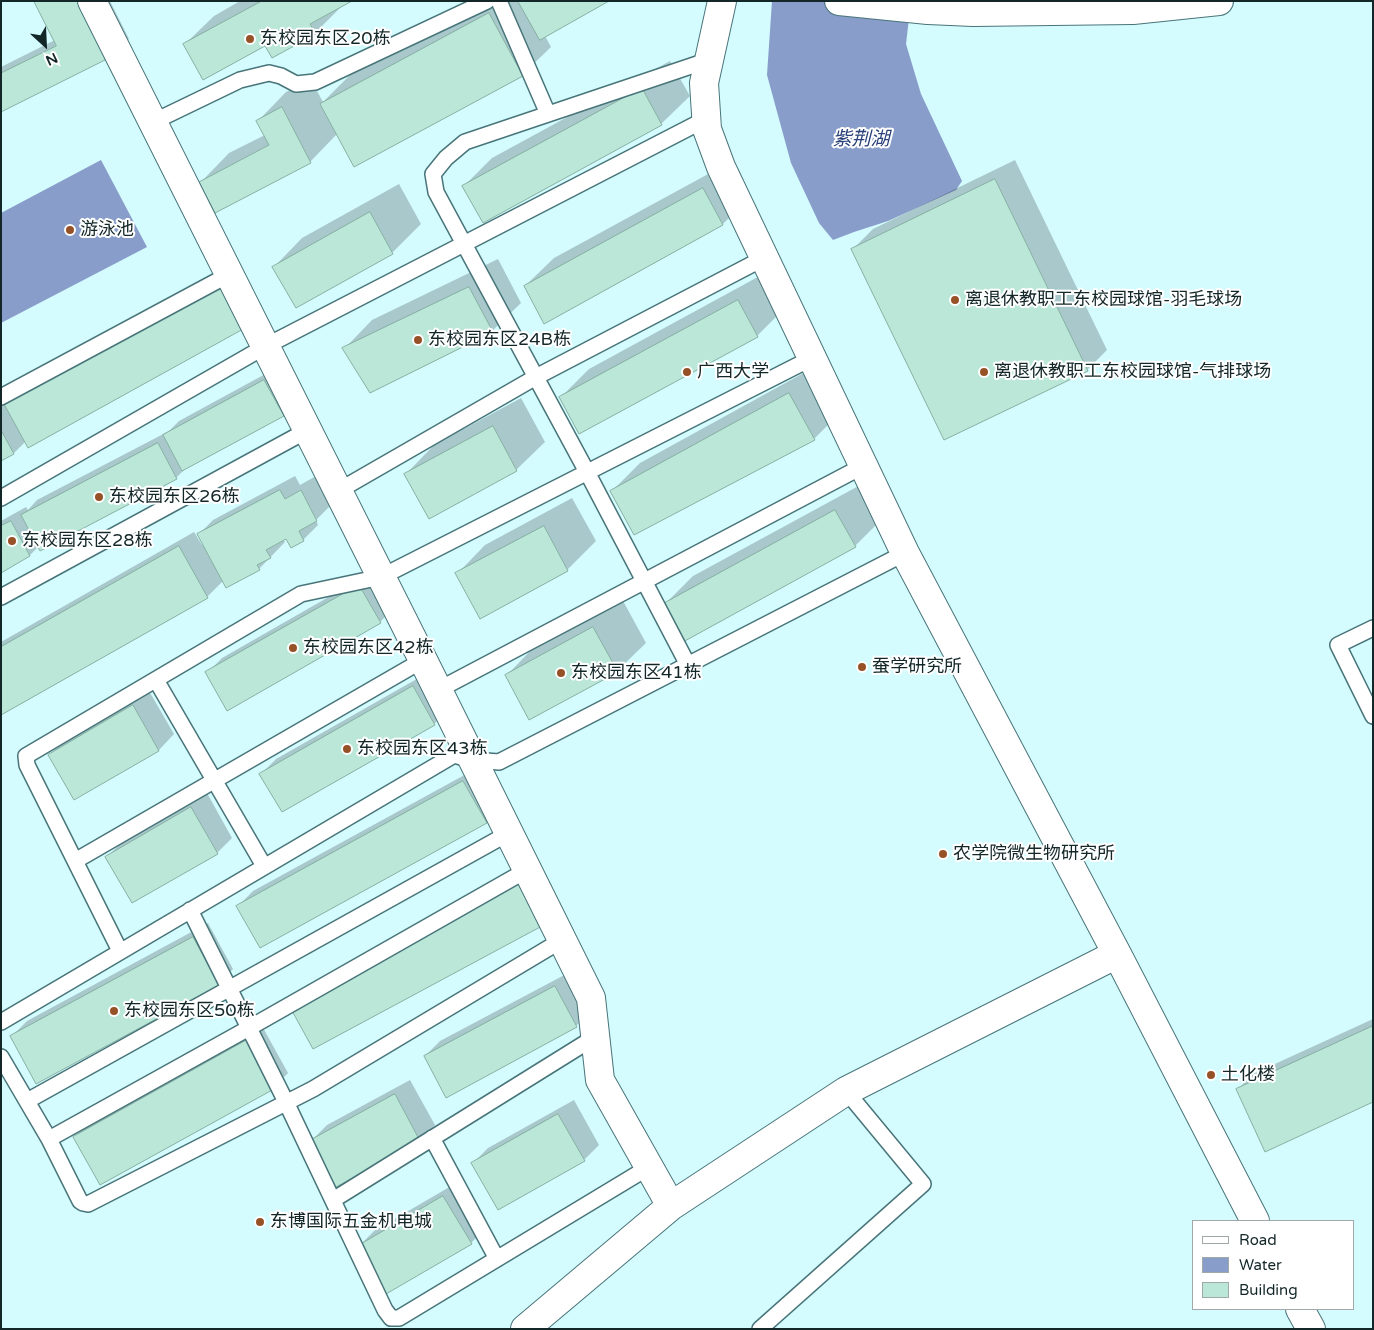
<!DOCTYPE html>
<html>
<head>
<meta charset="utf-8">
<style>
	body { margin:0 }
	#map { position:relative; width:1374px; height:1330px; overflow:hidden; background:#d4fbfe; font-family:"Varela Round",sans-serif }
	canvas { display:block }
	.frame { position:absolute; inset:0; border:2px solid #132628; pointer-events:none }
	.legend { position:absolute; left:1192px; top:1220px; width:162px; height:90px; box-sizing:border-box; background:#fff; border:1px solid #a1a8a9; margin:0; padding:6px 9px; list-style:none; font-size:15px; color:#132628 }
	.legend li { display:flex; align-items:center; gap:10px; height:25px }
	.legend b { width:25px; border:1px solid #a1a8a9 }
	.north { position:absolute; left:20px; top:20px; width:50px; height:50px; -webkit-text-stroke:4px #fff; paint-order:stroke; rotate:155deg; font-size:14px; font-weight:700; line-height:20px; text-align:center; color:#132628 }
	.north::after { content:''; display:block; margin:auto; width:18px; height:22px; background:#132628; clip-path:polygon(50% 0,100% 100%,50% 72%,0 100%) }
</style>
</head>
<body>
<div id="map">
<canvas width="1374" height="1330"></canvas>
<div class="frame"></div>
<ul class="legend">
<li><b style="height:6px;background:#fff"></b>Road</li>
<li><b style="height:14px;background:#889dc9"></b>Water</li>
<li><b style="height:14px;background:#bbe7d8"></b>Building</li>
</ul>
<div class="north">N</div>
</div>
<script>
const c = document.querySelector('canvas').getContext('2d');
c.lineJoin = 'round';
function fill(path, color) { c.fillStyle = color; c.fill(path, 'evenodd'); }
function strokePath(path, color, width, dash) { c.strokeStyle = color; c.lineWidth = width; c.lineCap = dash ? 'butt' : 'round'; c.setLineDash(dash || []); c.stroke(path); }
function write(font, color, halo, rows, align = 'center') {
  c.font = font + ' "Varela Round","Noto Sans SC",sans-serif'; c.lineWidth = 4; c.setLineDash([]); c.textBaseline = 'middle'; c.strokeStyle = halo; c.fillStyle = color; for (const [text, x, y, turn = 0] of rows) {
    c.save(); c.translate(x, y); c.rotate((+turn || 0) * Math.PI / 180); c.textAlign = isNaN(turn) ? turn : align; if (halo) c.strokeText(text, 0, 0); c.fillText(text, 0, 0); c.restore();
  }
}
fill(new Path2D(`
	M772 1H911L906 44 921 94 962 181 956 190 888 221 854 232 833 240 819 223 791 163 767 75Z
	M101 160 147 247 1 323V213Z`), '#889dc9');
fill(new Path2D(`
	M35 1H110L129 39 114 54 1 111V67L55 40Z
	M240 1H349L343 5 315 33 266 45 185 44 214 16Z
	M488 1H606L545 36 551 47 522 75 337 134 310 162 201 182 229 153 265 135 258 121 286 92 311 80 323 102 350 75Z
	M670 61 690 96 661 124 464 186 492 158Z
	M1015 160 1107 350 1087 370 853 249 873 229Z
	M732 161 751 196 723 224 545 322 525 286 554 258Z
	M399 184 421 224 392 253 296 306 274 267 302 238Z
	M498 259 521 303 492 331 344 349 372 320Z
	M767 272 786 307 757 336 560 398 589 369Z
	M818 365 842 411 814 439 612 491 640 463Z
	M280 366 298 400 283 415 188 466 176 478 39 546 30 555 1 571V521L26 507 28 510 37 500 169 431 179 421Z
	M20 389 26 441 14 453 1 460V400Z
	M521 398 545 442 516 470 406 474 434 445Z
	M295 476 300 485 316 476 331 505 316 520 318 525 303 540 287 537 283 539 285 542 259 569 223 581 207 597 1 714V642L194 532 202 545 204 544 198 535 213 520Z
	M864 483 884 517 855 546 664 605 693 576Z
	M572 498 596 541 567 570 457 574 485 545Z
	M374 571 395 607 380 622 207 673 222 658Z
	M622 599 646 643 617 671 507 675 535 646Z
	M429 672 449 709 434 724 282 810 261 774 276 759Z
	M149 691 174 734 159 750 74 798 49 755 65 740Z
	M479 767 501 807 486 822 238 906 253 891Z
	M207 793 232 838 217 853 107 857 122 842Z
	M208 923 233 969 218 984 12 1036 27 1021Z
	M570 972 591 1011 576 1026 425 1056 440 1041Z
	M1373 1019V1101L1238 1089 1253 1074Z
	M262 1026 288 1073 273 1088 75 1137 90 1122Z
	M410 1080 435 1125 420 1140H312L327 1125Z
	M574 1100 599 1145 584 1160 473 1163 488 1148Z
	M458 1182 486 1228 471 1243 359 1246 374 1231Z`), '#0003');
const building = new Path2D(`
	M34 1H88L115 55 1 112V73L56 46Z
	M262 1H352L310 24 316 34 272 58 265 46 203 80 183 44Z
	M518 1H609L540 40Z
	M489 13 523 76 354 167 320 104Z
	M642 88 662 125 483 223 462 186Z
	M282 107 311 163 215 213 199 182 269 145 256 121Z
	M995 179 1088 371 944 440 851 249Z
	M703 188 723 225 544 324 524 286Z
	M370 212 393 254 296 308 272 267Z
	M221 284 245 328 28 448 4 404Z
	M469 287 493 332 370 393 342 348Z
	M738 300 758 337 579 434 559 397Z
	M264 380 284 416 182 471 163 435Z
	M789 393 815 440 634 535 610 491Z
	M493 426 517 471 429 519 404 474Z
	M1 430 14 454 1 461Z
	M158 443 177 479 40 551 21 515Z
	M280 490 285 499 301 490 317 521 299 531 304 541 291 548 286 539 266 550 271 558 257 565 260 570 226 588 197 534Z
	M835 510 856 547 683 642 663 604Z
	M11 521 30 556 1 573V526Z
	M544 526 568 571 480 619 455 573Z
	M179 546 208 598 1 715V647Z
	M359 585 381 623 227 711 205 672Z
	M593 627 618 672 529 720 505 675Z
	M413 686 435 725 282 812 259 774Z
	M133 705 159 751 74 800 48 755Z
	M463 781 487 823 260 948 236 906Z
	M191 807 218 854 132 903 105 857Z
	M518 884 542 926 313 1049 291 1009Z
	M193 937 219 985 36 1084 10 1036Z
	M555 986 577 1027 446 1098 424 1056Z
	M1373 1026V1102L1265 1152 1236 1089Z
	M247 1040 274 1089 100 1185 73 1137Z
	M395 1094 420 1141 336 1187 311 1140Z
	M558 1114 585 1161 498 1210 471 1163Z
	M443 1196 472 1244 386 1294 358 1246Z`);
fill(building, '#bbe7d8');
strokePath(building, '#86b0a2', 1);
const lane = new Path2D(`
	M499 1 548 114
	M153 122 240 80 269 73 281 76 296 84 315 82 487 1
	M1 397 230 274
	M338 491 536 377 764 258
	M1 498 266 346 706 119
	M1 597 308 430
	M1373 628 1338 645 1373 716
	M688 665 587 472 436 192 433 174 446 158 465 142 709 60
	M156 680 264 866
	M438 690 863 466
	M75 861 423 660
	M190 910 286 1102 385 1310 391 1318H399L649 1167
	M120 951 27 765 26 756 301 594 381 577 812 358
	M1 1022 454 755 472 760 499 762 905 553
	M1 1057 49 1139 80 1201 83 1203 88 1204 313 1089 562 940
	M27 1101 509 833
	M432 1138 497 1259
	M49 1139 249 1028 527 870
	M333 1200 595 1037
	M760 1329 923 1184 846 1091`);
const street = new Path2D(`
	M92 1 423 660 591 998 600 1080 671 1206
	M722 1 704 83 707 129 721 167 905 553 1117 954 1255 1221
	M839 1 928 10 973 12 1133 10 1219 1
	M1300 1309 1311 1329
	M525 1329 671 1206 846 1091 1117 954`);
strokePath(lane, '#48757a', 18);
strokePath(street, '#48757a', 30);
strokePath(lane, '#fff', 15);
strokePath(street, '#fff', 28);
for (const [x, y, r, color] of [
	[250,39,5,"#975127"],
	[70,230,5,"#975127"],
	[955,300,5,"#975127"],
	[418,340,5,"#975127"],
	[687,372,5,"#975127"],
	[984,372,5,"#975127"],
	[99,497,5,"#975127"],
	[12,541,5,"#975127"],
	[293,648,5,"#975127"],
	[862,667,5,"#975127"],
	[561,673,5,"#975127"],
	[347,749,5,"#975127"],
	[943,854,5,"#975127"],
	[114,1011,5,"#975127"],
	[1211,1075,5,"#975127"],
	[260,1222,5,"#975127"]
]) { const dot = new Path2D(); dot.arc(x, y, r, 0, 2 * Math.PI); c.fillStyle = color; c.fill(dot); strokePath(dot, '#fff', 2); }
write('18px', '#132628', '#fff', [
	["东校园东区20栋",260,39],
	["游泳池",80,230],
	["离退休教职工东校园球馆-羽毛球场",965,300],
	["东校园东区24B栋",428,340],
	["广西大学",697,372],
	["离退休教职工东校园球馆-气排球场",994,372],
	["东校园东区26栋",109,497],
	["东校园东区28栋",22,541],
	["东校园东区42栋",303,648],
	["蚕学研究所",872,667],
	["东校园东区41栋",571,673],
	["东校园东区43栋",357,749],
	["农学院微生物研究所",953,854],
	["东校园东区50栋",124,1011],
	["土化楼",1221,1075],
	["东博国际五金机电城",270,1222]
], 'left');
write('italic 19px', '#2a427a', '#fff', [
	["紫荆湖",861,140]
]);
</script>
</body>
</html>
